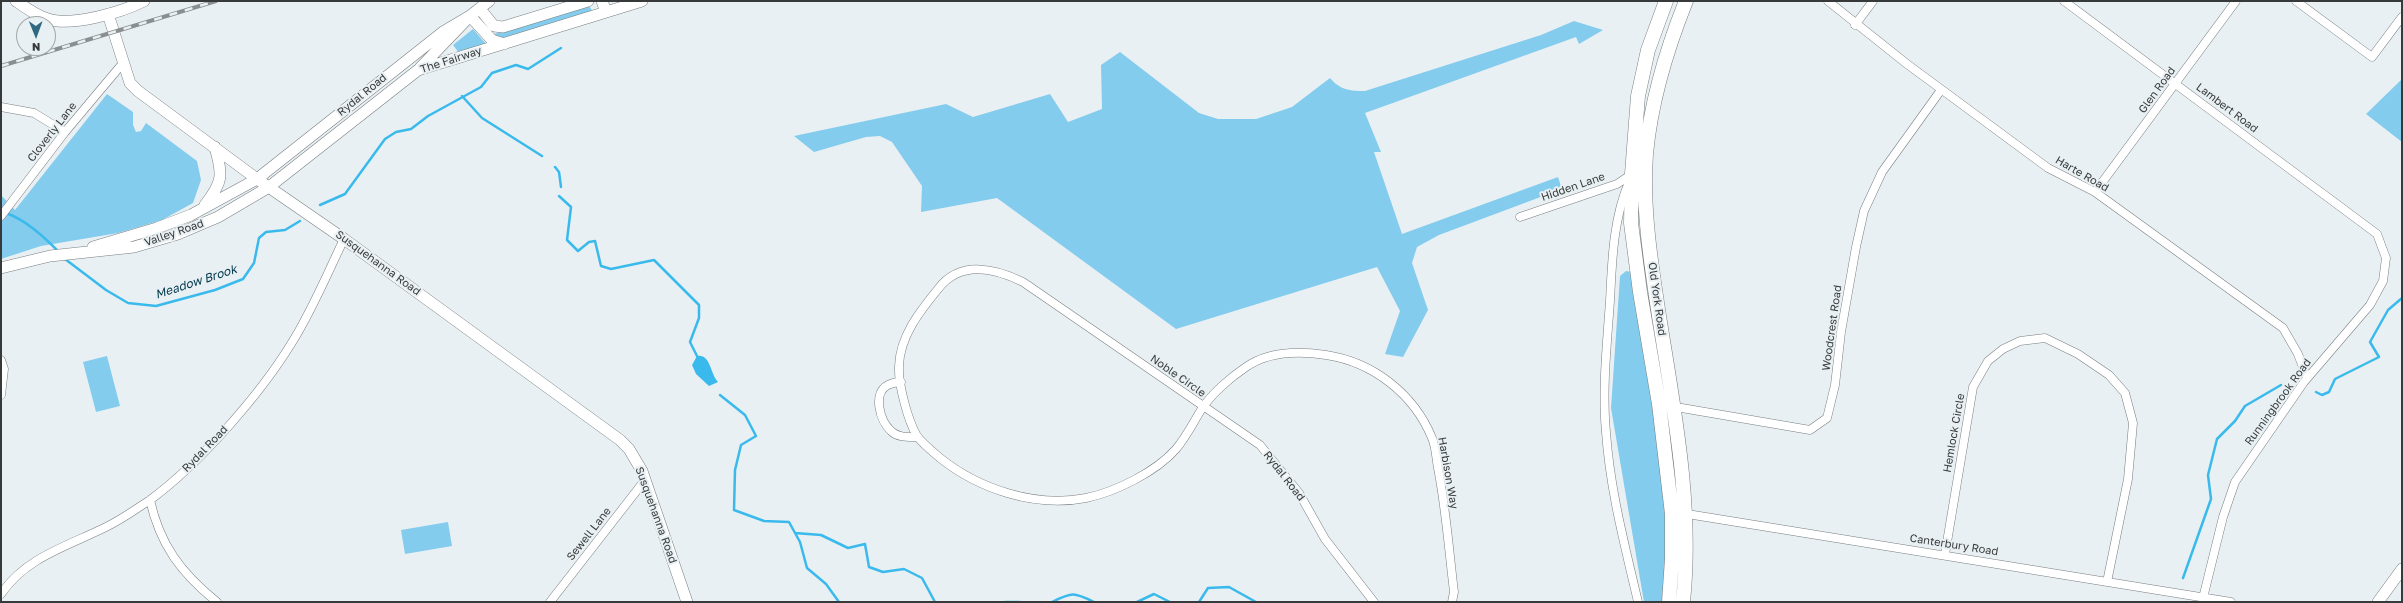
<!DOCTYPE html>
<html>
<head>
<meta charset="utf-8">
<style>
	body { margin:0 }
	#map { position:relative; width:2403px; height:603px; overflow:hidden; background:#e9f0f3; font-family:"Golos Text",sans-serif }
	canvas { display:block }
	.frame { position:absolute; inset:0; border:2px solid #373a3b; pointer-events:none }
	.north { position:absolute; left:16px; top:16px; width:40px; height:40px; box-sizing:border-box; background:#e9f0f3; border:1px solid #a2a7a9; border-radius:50%; rotate:179deg; font-size:11px; font-weight:700; line-height:16px; text-align:center; color:#373a3b }
	.north::after { content:''; display:block; margin:auto; width:14px; height:18px; background:#2e6881; clip-path:polygon(50% 0,100% 100%,50% 72%,0 100%) }
</style>
</head>
<body>
<div id="map">
<canvas width="2403" height="603"></canvas>
<div class="frame"></div>
<div class="north">N</div>
</div>
<script>
const c = document.querySelector('canvas').getContext('2d');
c.lineJoin = 'round';
function fill(path, color) { c.fillStyle = color; c.fill(path, 'evenodd'); }
function strokePath(path, color, width, dash) { c.strokeStyle = color; c.lineWidth = width; c.lineCap = dash ? 'butt' : 'round'; c.setLineDash(dash || []); c.stroke(path); }
function write(font, color, halo, rows, align = 'center') {
  c.font = font + ' "Golos Text",sans-serif'; c.lineWidth = 4; c.setLineDash([]); c.textBaseline = 'middle'; c.strokeStyle = halo; c.fillStyle = color; for (const [text, x, y, turn = 0] of rows) {
    c.save(); c.translate(x, y); c.rotate((+turn || 0) * Math.PI / 180); c.textAlign = isNaN(turn) ? turn : align; if (halo) c.strokeText(text, 0, 0); c.fillText(text, 0, 0); c.restore();
  }
}
fill(new Path2D(`
	M589 6 593 12 507 39 493 36 494 34Z
	M1574 21 1603 30 1579 44 1576 37 1365 113 1381 152H1374L1402 234 1558 177 1562 189 1439 235 1417 247 1412 263 1428 310 1403 357 1385 354 1400 311 1377 267 1176 329 997 198 921 212 922 186 892 142 880 136 866 137 814 152 794 136 946 104 973 117 1050 94 1068 122 1102 109 1101 65 1120 52 1199 113 1218 119H1256L1292 107 1330 78C1340 90 1350 91 1365 91L1541 35Z
	M473 29 486 44 459 53 453 45Z
	M2402 79V142L2366 114Z
	M107 94 133 112V125L136 132 141 131 146 123 197 161 201 180 193 203 162 220 118 233 41 246 1 259V195L15 210Z
	M1626 271 1632 272 1635 276 1667 511 1664 602H1644L1611 408 1620 276Z
	M107 356 120 406 96 412 83 362Z
	M448 522 452 546 405 554 401 530Z`), '#83ccee');
fill(new Path2D(`
	M697 356C711 354 710 374 718 382L709 386 696 374 692 365Z`), '#3abaec');
strokePath(new Path2D(`
	M462 96 482 118 542 156
	M555 167 559 172 561 187
	M559 196 571 207 567 240 578 251 589 242 595 241 601 266 611 269 654 260 699 305V318L690 342 698 358
	M320 205 345 194 385 139 396 132 411 129 428 116 481 87 492 73 516 65 528 69 561 48
	M6 213C26 220 44 237 59 252
	M65 259 106 290 128 303 156 306 215 290 243 279 254 263 259 238 266 232 285 230 300 221
	M2316 392 2322 395 2329 392 2335 379 2379 357 2370 342 2388 310 2402 298
	M720 395 745 415 756 436 741 445 735 470 734 510 764 521 789 522 800 542 807 568 826 584 839 602
	M795 533 821 535 848 548 865 544 869 567 883 572 904 569 922 578 935 602
	M2183 578 2211 499 2208 475 2217 439 2235 421 2245 406 2281 385
	M1005 602H1020
	M1052 602C1072 592 1074 592 1094 602
	M1137 602 1154 594 1170 602
	M1199 602 1208 588 1229 587 1256 602`), '#3abaec', 2.5);
const street = new Path2D(`
	M1828 1 1907 64 2048 168 2095 192 2283 328 2298 354 2307 378
	M2064 1 2377 234 2386 258 2383 281 2370 305 2304 382 2235 482 2223 517 2203 598
	M2296 1 2372 57 2402 17
	M1855 25 1873 1
	M1 107 34 113 65 132
	M1629 182C1613 219 1612 262 1610 301 1607 344 1602 389 1606 432 1610 490 1625 546 1638 602
	M2095 192 2236 1
	M1 216 65 132 123 63
	M1520 217 1617 184 1632 174
	M1 360 4 369 1 395
	M901 382C897 382 892 383 888 385 872 393 880 421 891 431 898 438 909 437 918 437
	M1670 406 1810 430 1827 418 1835 385 1841 332 1856 247 1864 211 1882 172 1941 90
	M150 500C160 545 181 573 217 602
	M1681 513 2231 602
	M1945 554 1973 387 1988 361 2003 349 2020 341 2045 338 2078 354 2109 375 2125 393 2133 423 2128 479 2107 582
	M1 594C26 557 68 546 106 527 121 520 136 509 150 500 199 464 259 396 291 344 312 311 327 274 344 239
	M550 602 645 480
	M1374 602 1325 539 1299 493 1260 445 1023 282C995 268 960 260 938 289 920 311 900 336 899 366 898 384 908 421 917 436 923 444 933 452 940 458 979 489 1035 508 1086 498 1115 492 1156 472 1176 449 1186 437 1193 423 1201 410 1211 394 1231 377 1246 367 1269 351 1300 351 1326 355 1373 362 1414 394 1432 438 1436 447 1436 458 1438 468 1446 509 1449 551 1454 592L1452 602`);
const secondary = new Path2D(`
	M16 1C26 8 37 16 48 19 72 27 122 12 144 1
	M602 1 606 12
	M480 9 494 26 503 27 588 1
	M108 14 130 83 138 91 257 179 344 239 620 440 629 449 642 471 687 602
	M470 16 492 40 504 44
	M420 68 470 16 489 1
	M205 205C223 182 223 175 215 147
	M93 247 157 228 191 215 257 179 443 32 470 16
	M1 268 50 256 134 247 178 234 218 217 269 187 418 70 642 1
	M2378 602 2402 569`);
const highway = new Path2D(`
	M1666 1 1648 50 1638 96 1632 174 1631 223 1640 292 1659 404 1672 514V559L1669 602
	M1683 602C1693 506 1674 410 1659 316 1651 263 1642 208 1646 154 1651 100 1666 51 1686 1`);
strokePath(street, '#787e81', 9);
strokePath(secondary, '#787e81', 12);
strokePath(highway, '#787e81', 15);
strokePath(street, '#fff', 8);
strokePath(secondary, '#fff', 11);
strokePath(highway, '#fff', 14);
const rail = new Path2D(`
	M1 66 216 1`);
strokePath(rail, '#898e90', 4);
strokePath(rail, '#e9f0f3', 2.5, [8]);
write('11px', '#373a3b', '#e9f0f3', [
	["The Fairway",451,60,-18],
	["Glen Road",2157,90,-54],
	["Rydal Road",362,95,-39],
	["Lambert Road",2227,108,37],
	["Cloverly Lane",52,132,-52],
	["Harte Road",2082,174,30],
	["Hidden Lane",1573,187,-19],
	["Valley Road",174,233,-19],
	["Susquehanna Road",378,263,36],
	["Old York Road",1657,299,82],
	["Woodcrest Road",1832,328,-82],
	["Noble Circle",1178,376,35],
	["Runningbrook Road",2278,402,-54],
	["Hemlock Circle",1954,433,-80],
	["Rydal Road",205,449,-46],
	["Harbison Way",1448,473,80],
	["Rydal Road",1284,476,52],
	["Susquehanna Road",656,515,70],
	["Sewell Lane",589,534,-52],
	["Canterbury Road",1954,545,9]
]);
write('italic 12px', '#00394c', '#e9f0f3', [
	["Meadow Brook",196,282,-18]
]);
</script>
</body>
</html>
